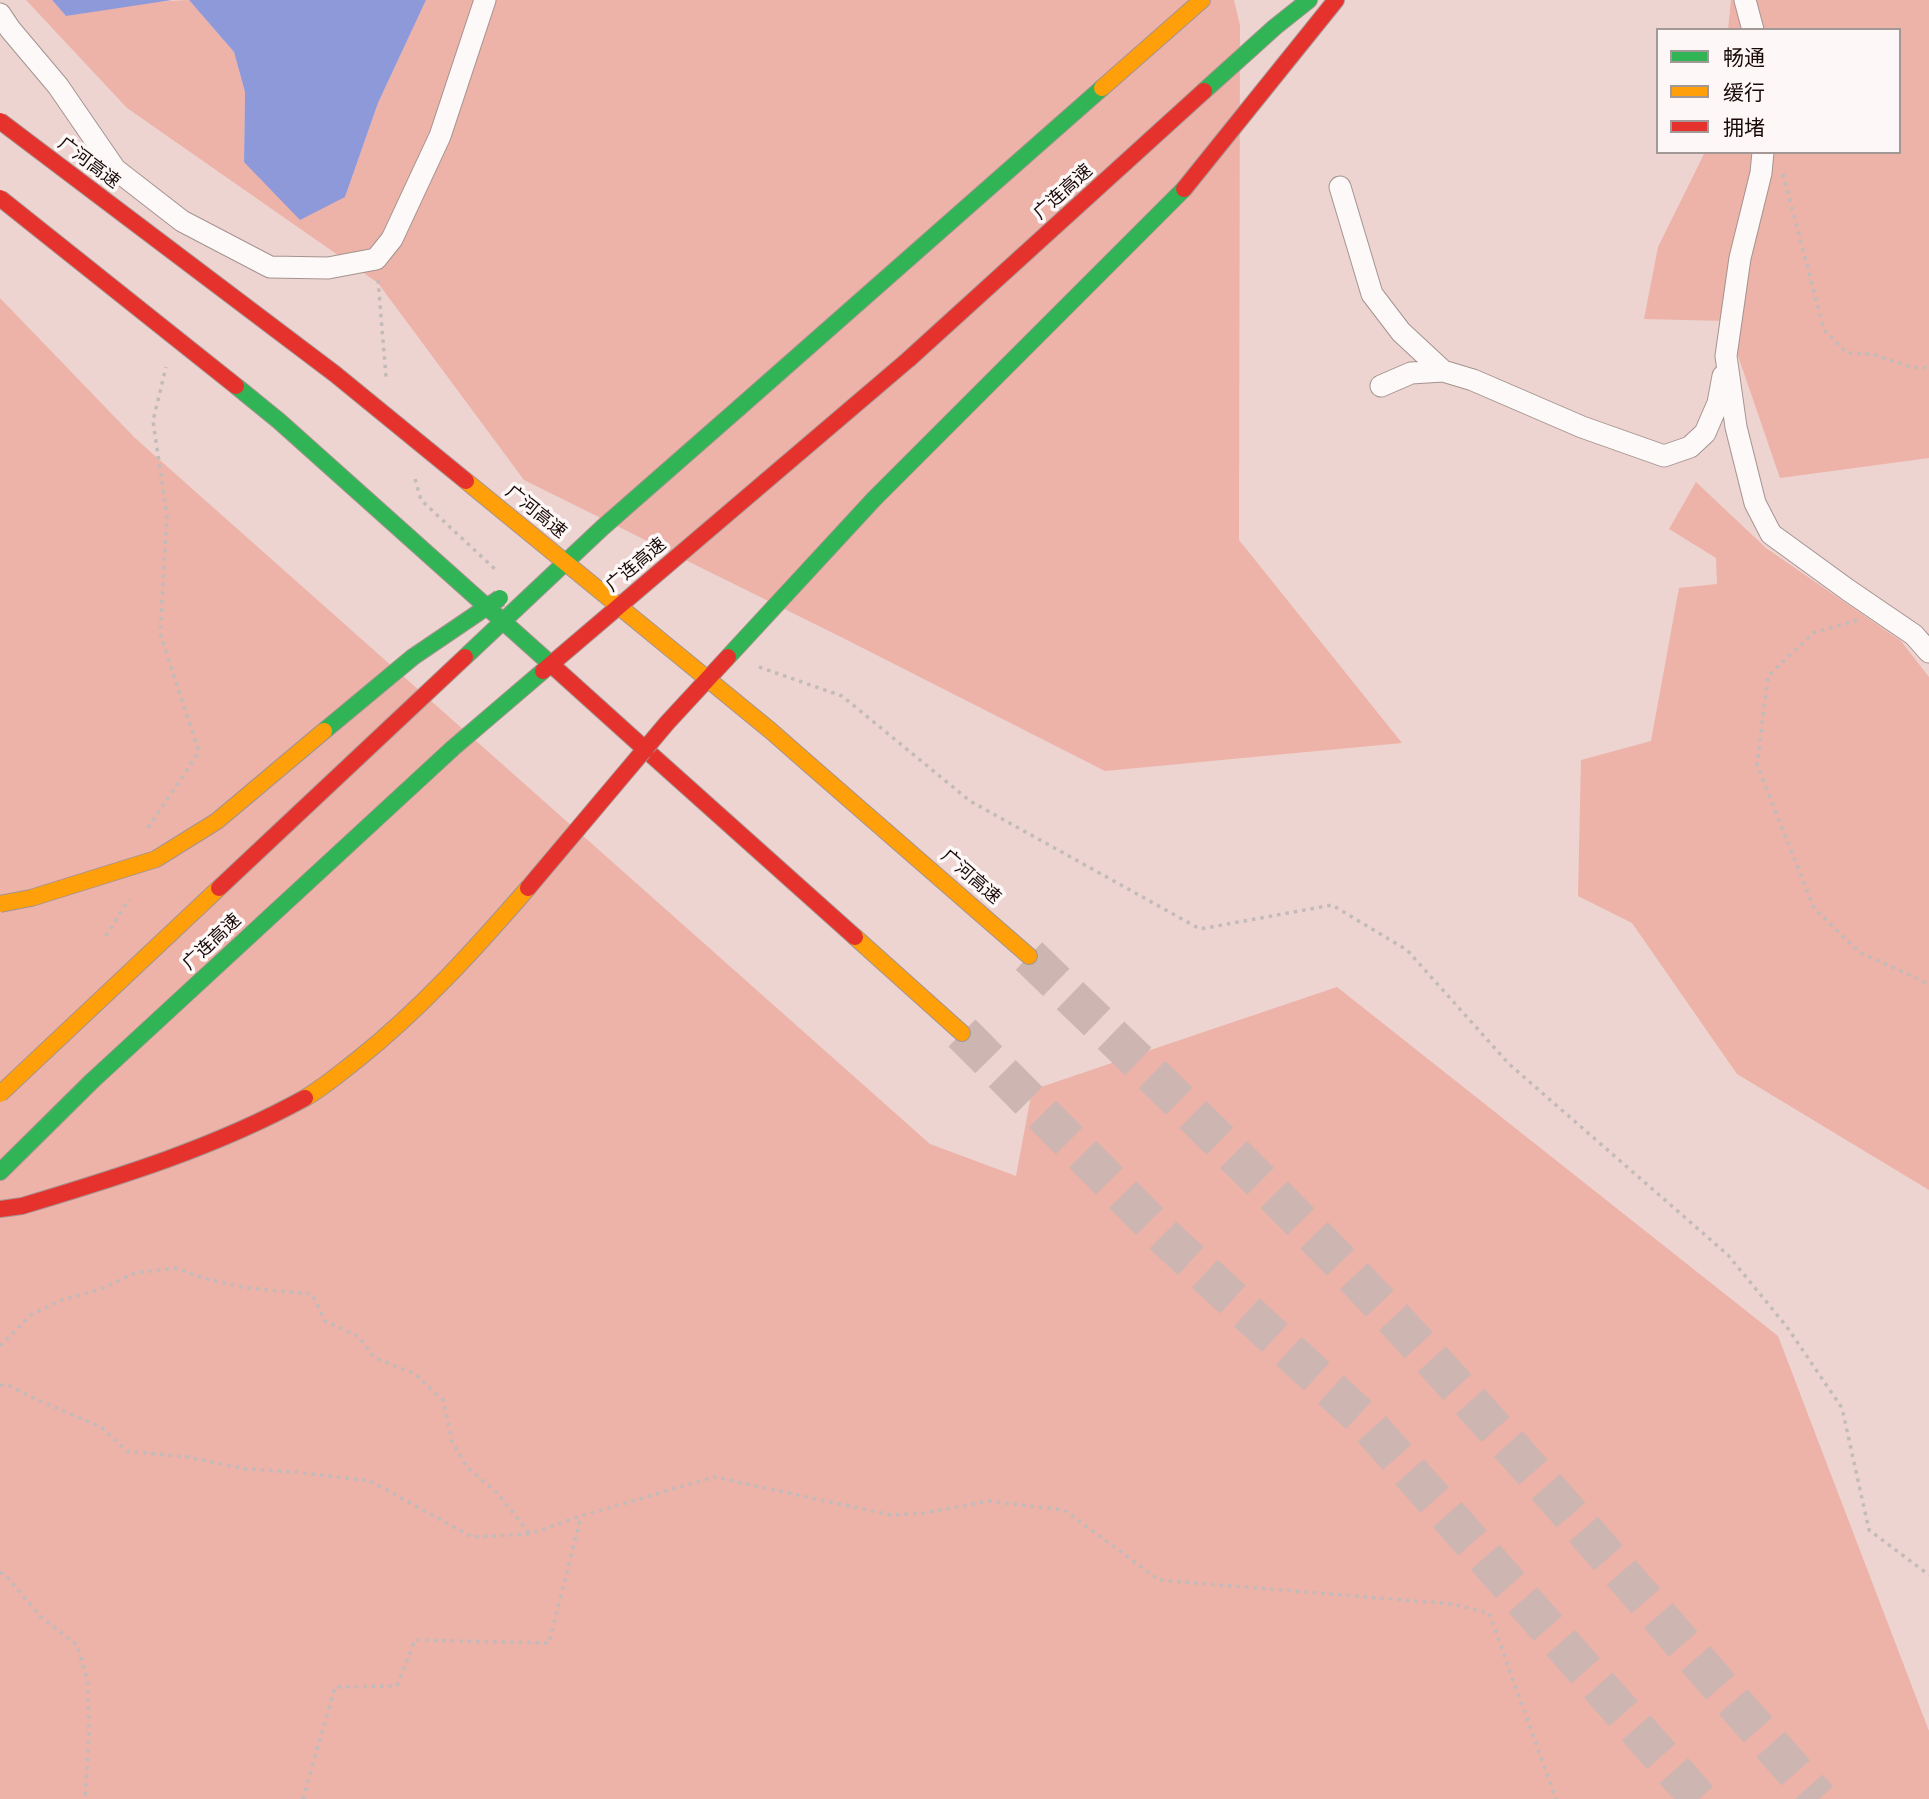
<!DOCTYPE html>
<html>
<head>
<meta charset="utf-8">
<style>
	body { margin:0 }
	#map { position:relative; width:1929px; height:1799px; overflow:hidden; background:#edd4d0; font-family:"Source Sans 3","Noto Sans SC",sans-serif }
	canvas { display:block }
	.legend { position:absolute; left:1656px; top:28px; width:245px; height:126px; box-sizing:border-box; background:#fdf8f7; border:2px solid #a29997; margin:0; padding:9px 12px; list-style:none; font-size:21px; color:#190a08 }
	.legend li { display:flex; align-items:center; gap:14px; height:35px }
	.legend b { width:35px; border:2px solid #a29997 }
</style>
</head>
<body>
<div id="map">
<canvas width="1929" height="1799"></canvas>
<ul class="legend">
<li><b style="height:9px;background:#30b455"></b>畅通</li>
<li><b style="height:9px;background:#ff9f0a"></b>缓行</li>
<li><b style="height:9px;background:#e5322d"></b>拥堵</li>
</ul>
</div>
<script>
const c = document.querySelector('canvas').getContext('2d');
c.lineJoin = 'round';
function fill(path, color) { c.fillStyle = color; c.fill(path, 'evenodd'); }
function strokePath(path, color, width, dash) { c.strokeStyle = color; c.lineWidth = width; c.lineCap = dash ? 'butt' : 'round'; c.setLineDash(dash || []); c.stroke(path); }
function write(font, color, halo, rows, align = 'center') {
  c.font = font + ' "Source Sans 3","Noto Sans SC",sans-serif'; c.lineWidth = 7; c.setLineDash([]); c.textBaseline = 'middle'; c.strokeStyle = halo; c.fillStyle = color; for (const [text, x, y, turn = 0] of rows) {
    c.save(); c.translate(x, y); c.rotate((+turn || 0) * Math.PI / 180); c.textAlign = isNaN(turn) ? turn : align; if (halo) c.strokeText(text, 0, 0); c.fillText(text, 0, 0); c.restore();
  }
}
fill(new Path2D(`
	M26 0H52L66 16 151 2 189 0 234 52 245 92 244 162 345 197 378 103 426 0H1234L1240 25 1239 540 1402 743 1105 771 843 638 524 480 378 283 127 108Z
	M1731 0H1929V458L1780 478 1726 321 1644 319 1658 247 1705 152H1899V30H1728Z
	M0 298 135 438 930 1144 1016 1176 1032 1090 1337 987 1778 1336 1929 1731V1799H0Z
	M1696 482 1766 548 1901 641 1929 677V1190L1737 1074 1632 923 1578 896 1581 760 1651 741 1679 588 1717 584 1716 558 1669 529Z`), '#edb2a8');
fill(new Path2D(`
	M52 0H172L66 16Z
	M189 0H426L378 103 345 197 300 220 244 162 245 92 234 52Z`), '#8e99da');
strokePath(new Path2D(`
	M1029 956C1154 1077 1281 1197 1400 1325 1544 1479 1679 1642 1819 1799
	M962 1033 1167 1239 1363 1419 1699 1799`), '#cdb6b2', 38, [38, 19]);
const street = new Path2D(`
	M1745 0 1753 30
	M0 14 10 29 58 86 115 169 182 221 270 267 328 268 376 259 392 239 440 136 485 0
	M1763 152 1761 173 1740 258 1726 356 1736 427 1755 503 1771 534 1848 590 1914 635 1929 652
	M1340 187 1372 294 1401 332 1443 371
	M1381 386 1411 373 1443 371 1473 380 1582 427 1664 456 1690 447 1705 433 1718 403 1723 376`);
const fast = new Path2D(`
	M1204 91 1275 27 1309 0
	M740 407 1102 88
	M874 499 1184 189
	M0 1172 92 1081`);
const slow = new Path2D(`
	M1102 88 1202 0
	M812 767 1029 956
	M855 937 962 1033
	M305 1098C324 1087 340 1073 357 1060 421 1009 475 949 528 888`);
const jam = new Path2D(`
	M1184 189 1336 0
	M909 359 1204 91
	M646 750 855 937
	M0 1209 22 1206C119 1177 216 1147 305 1098`);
strokePath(street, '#a59390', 23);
strokePath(fast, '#a59390', 18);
strokePath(slow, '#a59390', 18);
strokePath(jam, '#a59390', 18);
strokePath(new Path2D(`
	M1783 174 1824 330 1847 353 1872 354 1911 367 1929 368
	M378 280 386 377
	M415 479 421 500 497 571
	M1857 620 1813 633 1768 676 1757 765 1814 908 1859 952 1929 984
	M759 667 842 696 970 801 1200 929 1332 905 1407 950 1509 1064 1728 1255 1787 1327 1842 1408 1869 1530 1929 1575
	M148 828 199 752 160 633 167 516 153 421 166 367
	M106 936 129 899
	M0 1346 32 1314 62 1300 101 1289 135 1273 175 1268 203 1278 247 1288 312 1294 325 1321 358 1336 375 1358 415 1374 443 1400 452 1441 466 1466 498 1494 530 1534
	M0 1385 10 1386 31 1397 101 1427 127 1451 188 1457 246 1469 295 1472 370 1481 472 1537 530 1534 581 1516 714 1477 891 1515 924 1513 989 1501 1064 1510 1159 1580 1452 1604 1489 1613 1556 1799
	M0 1572 8 1578 40 1616 77 1645 88 1682 89 1735 85 1799
	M303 1799 335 1687 397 1686 415 1640 549 1643 581 1516`), '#c3bbb9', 3.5, [3.5, 5]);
strokePath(street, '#fcf9f8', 21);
strokePath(fast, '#30b455', 16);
strokePath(slow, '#ff9f0a', 16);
strokePath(jam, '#e5322d', 16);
const fastBridge = new Path2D(`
	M236 386 279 421 554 667
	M465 657 602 528 740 407
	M728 657 874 499
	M324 731 413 657 500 598
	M92 1081 453 748 543 671`);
const slowBridge = new Path2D(`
	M466 481 771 731 812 767
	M0 904 31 898 156 859 217 821 324 731
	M0 1094 219 888`);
const jamBridge = new Path2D(`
	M0 121 335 374 466 481
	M0 198 236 386
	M554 667 646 750
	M543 671 909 359
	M219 888 465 657
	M528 888 667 723 728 657`);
strokePath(fastBridge, '#a59390', 18, []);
strokePath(slowBridge, '#a59390', 18, []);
strokePath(jamBridge, '#a59390', 18, []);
strokePath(fastBridge, '#30b455', 16);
strokePath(slowBridge, '#ff9f0a', 16);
strokePath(jamBridge, '#e5322d', 16);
write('18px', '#190a08', '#fdf8f7', [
	["广河高速",88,164,37],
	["广连高速",1064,193,-42],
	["广河高速",535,513,39],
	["广连高速",637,566,-40],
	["广河高速",970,878,41],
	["广连高速",213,943,-43]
]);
</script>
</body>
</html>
